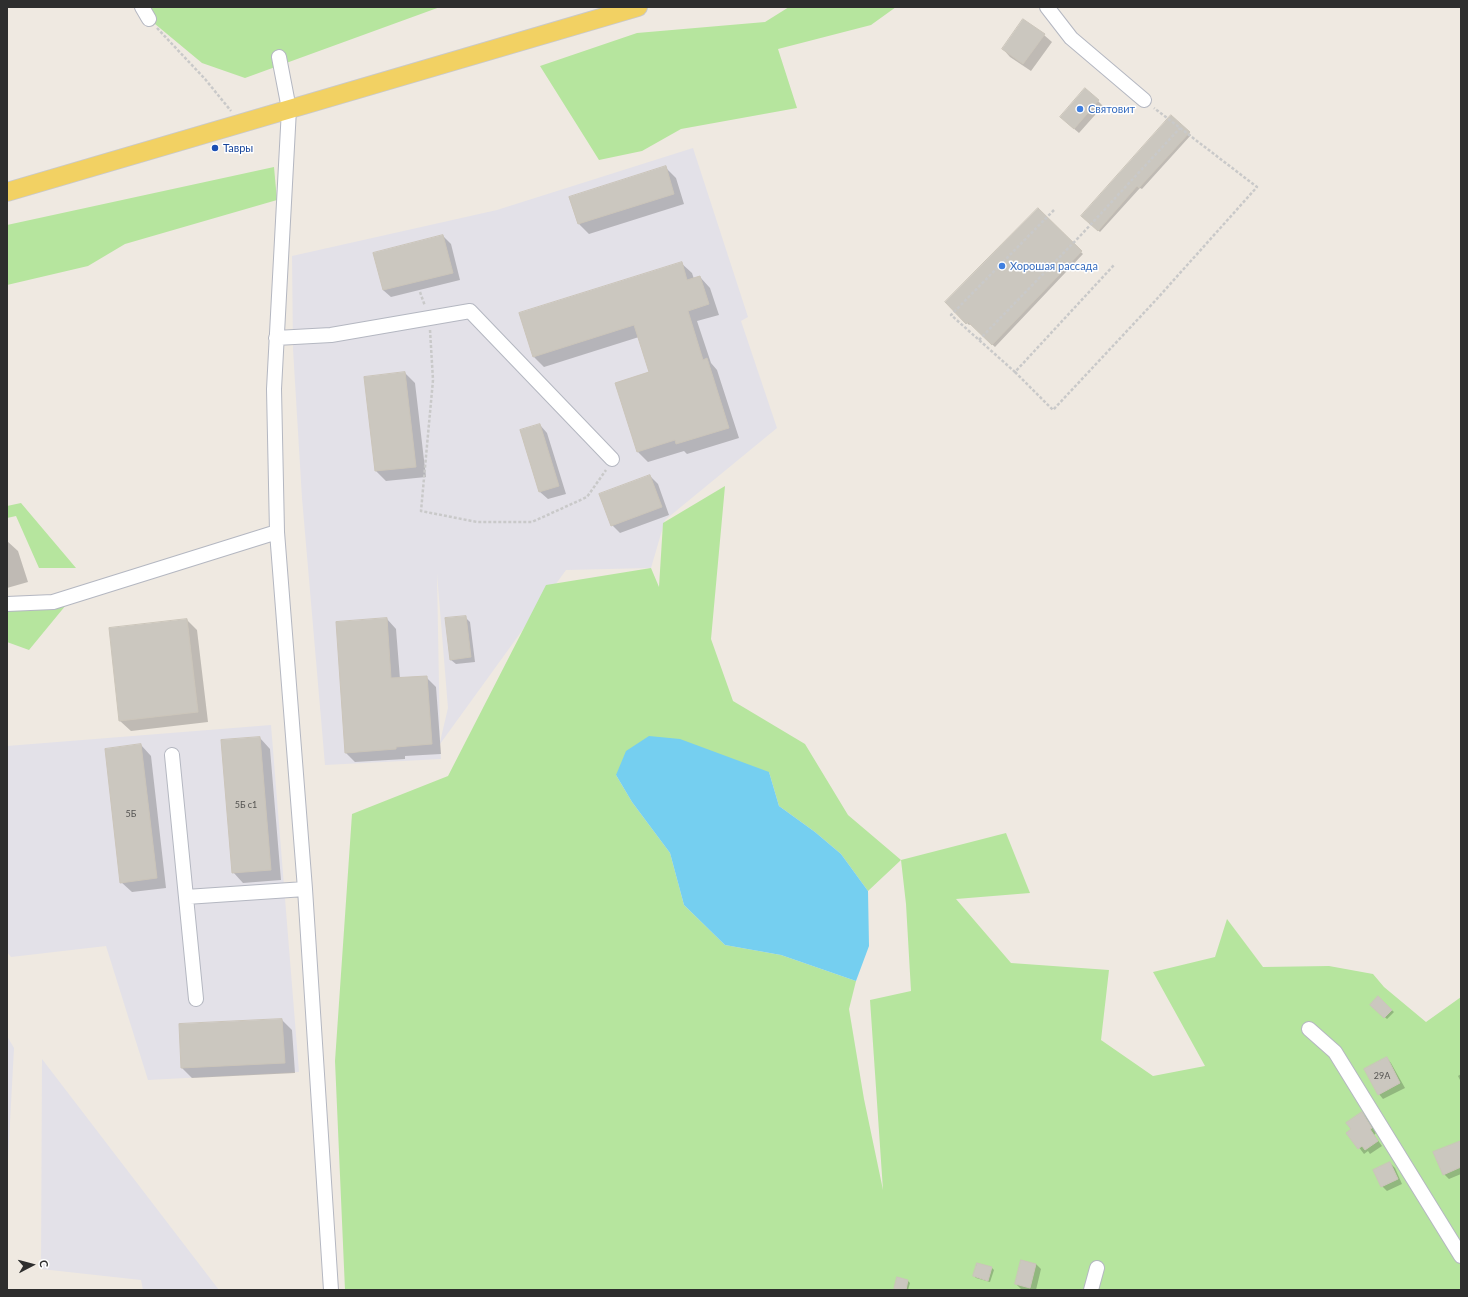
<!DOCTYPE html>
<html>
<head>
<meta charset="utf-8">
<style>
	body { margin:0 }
	#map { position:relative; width:1468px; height:1297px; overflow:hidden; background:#efe9e1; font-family:Lato,sans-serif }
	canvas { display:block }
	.frame { position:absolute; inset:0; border:8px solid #2e2e2e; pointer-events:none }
	.north { position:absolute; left:12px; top:1245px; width:40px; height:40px; -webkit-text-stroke:3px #fff; paint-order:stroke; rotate:84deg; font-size:11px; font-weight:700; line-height:16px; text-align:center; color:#2e2e2e }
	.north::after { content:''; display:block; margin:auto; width:14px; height:18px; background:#2e2e2e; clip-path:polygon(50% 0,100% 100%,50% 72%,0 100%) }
</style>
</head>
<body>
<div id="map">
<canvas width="1468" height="1297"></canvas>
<div class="frame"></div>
<div class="north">С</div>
</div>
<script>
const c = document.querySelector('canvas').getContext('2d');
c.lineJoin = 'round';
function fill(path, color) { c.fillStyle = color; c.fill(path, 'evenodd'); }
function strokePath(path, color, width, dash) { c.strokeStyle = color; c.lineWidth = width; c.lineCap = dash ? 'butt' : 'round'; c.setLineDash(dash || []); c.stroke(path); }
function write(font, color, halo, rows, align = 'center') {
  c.font = font + ' Lato,sans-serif'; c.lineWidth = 3; c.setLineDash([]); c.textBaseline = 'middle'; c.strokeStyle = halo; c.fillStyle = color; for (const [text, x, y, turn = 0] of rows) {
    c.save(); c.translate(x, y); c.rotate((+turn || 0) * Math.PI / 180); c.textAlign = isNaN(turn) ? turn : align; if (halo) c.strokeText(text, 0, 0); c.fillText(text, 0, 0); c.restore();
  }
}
fill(new Path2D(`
	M693 148 748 317 741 321 777 428 665 520 651 568 566 570 440 744 441 759 325 765 302 498 293 349 292 256 497 210ZM437 574 448 708 440 742Z
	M271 725 299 1072 148 1080 106 946 11 957 7 952V746Z
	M7 1036 14 1048 7 1178Z
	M42 1059 219 1290H143L141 1280 41 1269Z`), '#e3e1e8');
fill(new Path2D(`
	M150 7H440L245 78 202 63 149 19Z
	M789 7H896L871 25 778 49 797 108 681 129 642 151 599 160 540 66 637 33 765 22Z
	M274 167 277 200 125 244 88 266 7 285V225Z
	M725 486 711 639 733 701 805 744 848 815 901 860 1006 833 1030 893 956 899 1011 963 1109 970 1101 1040 1153 1076 1205 1066 1153 972 1215 957 1227 919 1263 967 1329 966 1373 974 1384 987 1426 1022 1461 997V1290H345L335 1061 352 814 448 776 546 585 651 568 659 587 663 523ZM769 772 779 806 815 832 841 854 868 891 901 860 906 904 911 991 870 1000 883 1190 864 1099 849 1009 856 981 781 955 725 945 684 905 670 853 632 802 616 775Z
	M21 503 76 568H39L16 516 7 518V506Z
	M80 588 29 650 7 642V605Z`), '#b6e59e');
fill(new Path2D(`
	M649 736 680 739 769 772 779 806 815 832 841 854 868 891 869 946 856 981 781 955 725 945 684 905 670 853 632 802 616 775 626 751Z`), '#75cff0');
fill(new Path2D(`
	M1044 35 1052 42 1031 71 1010 57 1003 49Z
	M1098 101 1103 106 1079 133 1066 122Z
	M1171 116 1191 135 1142 189 1140 188 1100 232 1082 216Z
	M665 167 676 178 684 204 589 234 579 224Z
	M1038 210 1083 254 995 347 971 324 969 325 946 302Z
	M443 236 451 244 460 280 391 297 383 290Z
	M681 263 692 273 694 279 700 277 710 288 719 315 697 321 711 363 717 370 739 438 687 454 684 451 648 462 638 452 616 383 650 372 639 337 544 367 534 357Z
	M405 373 415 383 426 477 386 481 376 471Z
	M540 425 547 433 566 494 548 499 540 492Z
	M650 476 658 484 669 515 620 533 612 525Z
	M7 541 18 551 28 582 7 588Z
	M465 617 470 622 475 662 456 664 451 660Z
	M387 619 396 629 400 679 426 677 436 687 441 754 405 756V759L355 762 346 753Z
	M187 620 197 630 208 722 131 731 120 721Z
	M260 738 270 749 281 880 243 883 233 872Z
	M141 745 151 756 166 888 132 892 121 882Z
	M1378 998 1394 1012 1387 1019 1372 1005Z
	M282 1020 292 1030 295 1073 192 1078 182 1068Z
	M1387 1058 1391 1063 1405 1088 1383 1099 1379 1094Z
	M1461 1074V1082L1458 1076Z
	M1362 1113 1367 1118 1376 1133 1374 1135 1382 1146 1370 1154 1368 1151 1364 1154 1348 1133 1352 1130Z
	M1461 1142V1174L1449 1179 1444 1174Z
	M1390 1163 1395 1168 1402 1184 1387 1191 1382 1186Z
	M1022 1261 1036 1264 1041 1269 1036 1290 1021 1289 1016 1284Z
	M977 1264 992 1268 994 1270 990 1282 976 1278 974 1276Z
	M908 1281 910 1283 908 1290H895Z`), '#0003');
const building = new Path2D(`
	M1023 19 1045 34 1023 64 1002 49Z
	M1085 88 1099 100 1074 129 1060 117Z
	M1171 115 1190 132 1139 188 1137 186 1098 231 1081 216Z
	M666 166 674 194 578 224 569 197Z
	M1038 208 1082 251 992 345 968 322 966 324 945 302Z
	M443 235 453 273 383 290 373 253Z
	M682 262 687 280 700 276 709 304 688 311 703 360 707 358 729 428 676 444 675 440 637 452 615 383 649 372 634 325 533 357 519 313Z
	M405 372 416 467 375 471 364 377Z
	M540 424 559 486 539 492 520 430Z
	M650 475 662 507 611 526 599 494Z
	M466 616 471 657 450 660 445 618Z
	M387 618 391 678 427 676 432 744 396 747V749L345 753 336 622Z
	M187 619 198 712 119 721 109 628Z
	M260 737 271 870 232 873 221 740Z
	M141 744 157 878 120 883 105 749Z
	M1378 996 1392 1010 1384 1018 1370 1005Z
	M282 1019 285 1063 181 1068 179 1024Z
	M1387 1057 1400 1083 1378 1095 1364 1069Z
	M1362 1112 1372 1128 1370 1129 1378 1141 1365 1150 1362 1146 1358 1149 1346 1133 1351 1129 1346 1123Z
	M1461 1141V1167L1443 1175 1433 1152Z
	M1390 1162 1398 1179 1381 1187 1373 1170Z
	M1021 1260 1036 1264 1030 1288 1015 1284Z
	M977 1263 992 1267 988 1281 973 1276Z
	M897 1277 908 1280 906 1290H894Z`);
fill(building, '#cbc7bf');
strokePath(building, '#cbc5ba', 1);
const minor = new Path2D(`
	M142 7 149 19
	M1047 7 1071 38 1144 100
	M279 57 289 109 274 389 277 532 305 889 331 1290
	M276 338 331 335 470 311 612 459
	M7 604 53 602 277 532
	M172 755 196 999
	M186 897 305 889
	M1309 1029 1335 1052 1461 1256
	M1091 1290 1097 1268`);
const major = new Path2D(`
	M7 192 638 7`);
strokePath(minor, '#b4b7c1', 16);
strokePath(major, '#c9c9c9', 20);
strokePath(new Path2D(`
	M157 28 205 79 231 111
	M1054 210 951 315 1015 372 1114 265
	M420 292 425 306
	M430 330 433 380 421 511 477 522H532L587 497 606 470
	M979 340 1081 235 1180 128
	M1015 372 1053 410 1155 301 1257 187 1154 108`), '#c9c9c9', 2.5, [3, 2]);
strokePath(minor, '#fff', 14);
strokePath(major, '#f2d163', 18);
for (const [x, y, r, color] of [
	[1080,109,4,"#3f7fe0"],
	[215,148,4,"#1a4fb4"],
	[1002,266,4,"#3f7fe0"]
]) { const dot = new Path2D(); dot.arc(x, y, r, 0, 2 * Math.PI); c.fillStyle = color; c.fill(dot); strokePath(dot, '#fff', 1.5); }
write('9px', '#555452', null, [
	["5Б с1",246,805],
	["5Б",131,814],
	["29А",1382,1076]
]);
write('11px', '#366cbe', '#fff', [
	["Святовит",1088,109],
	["Хорошая рассада",1010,266]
], 'left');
write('11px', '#164399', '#fff', [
	["Тавры",223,148]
], 'left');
</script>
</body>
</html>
